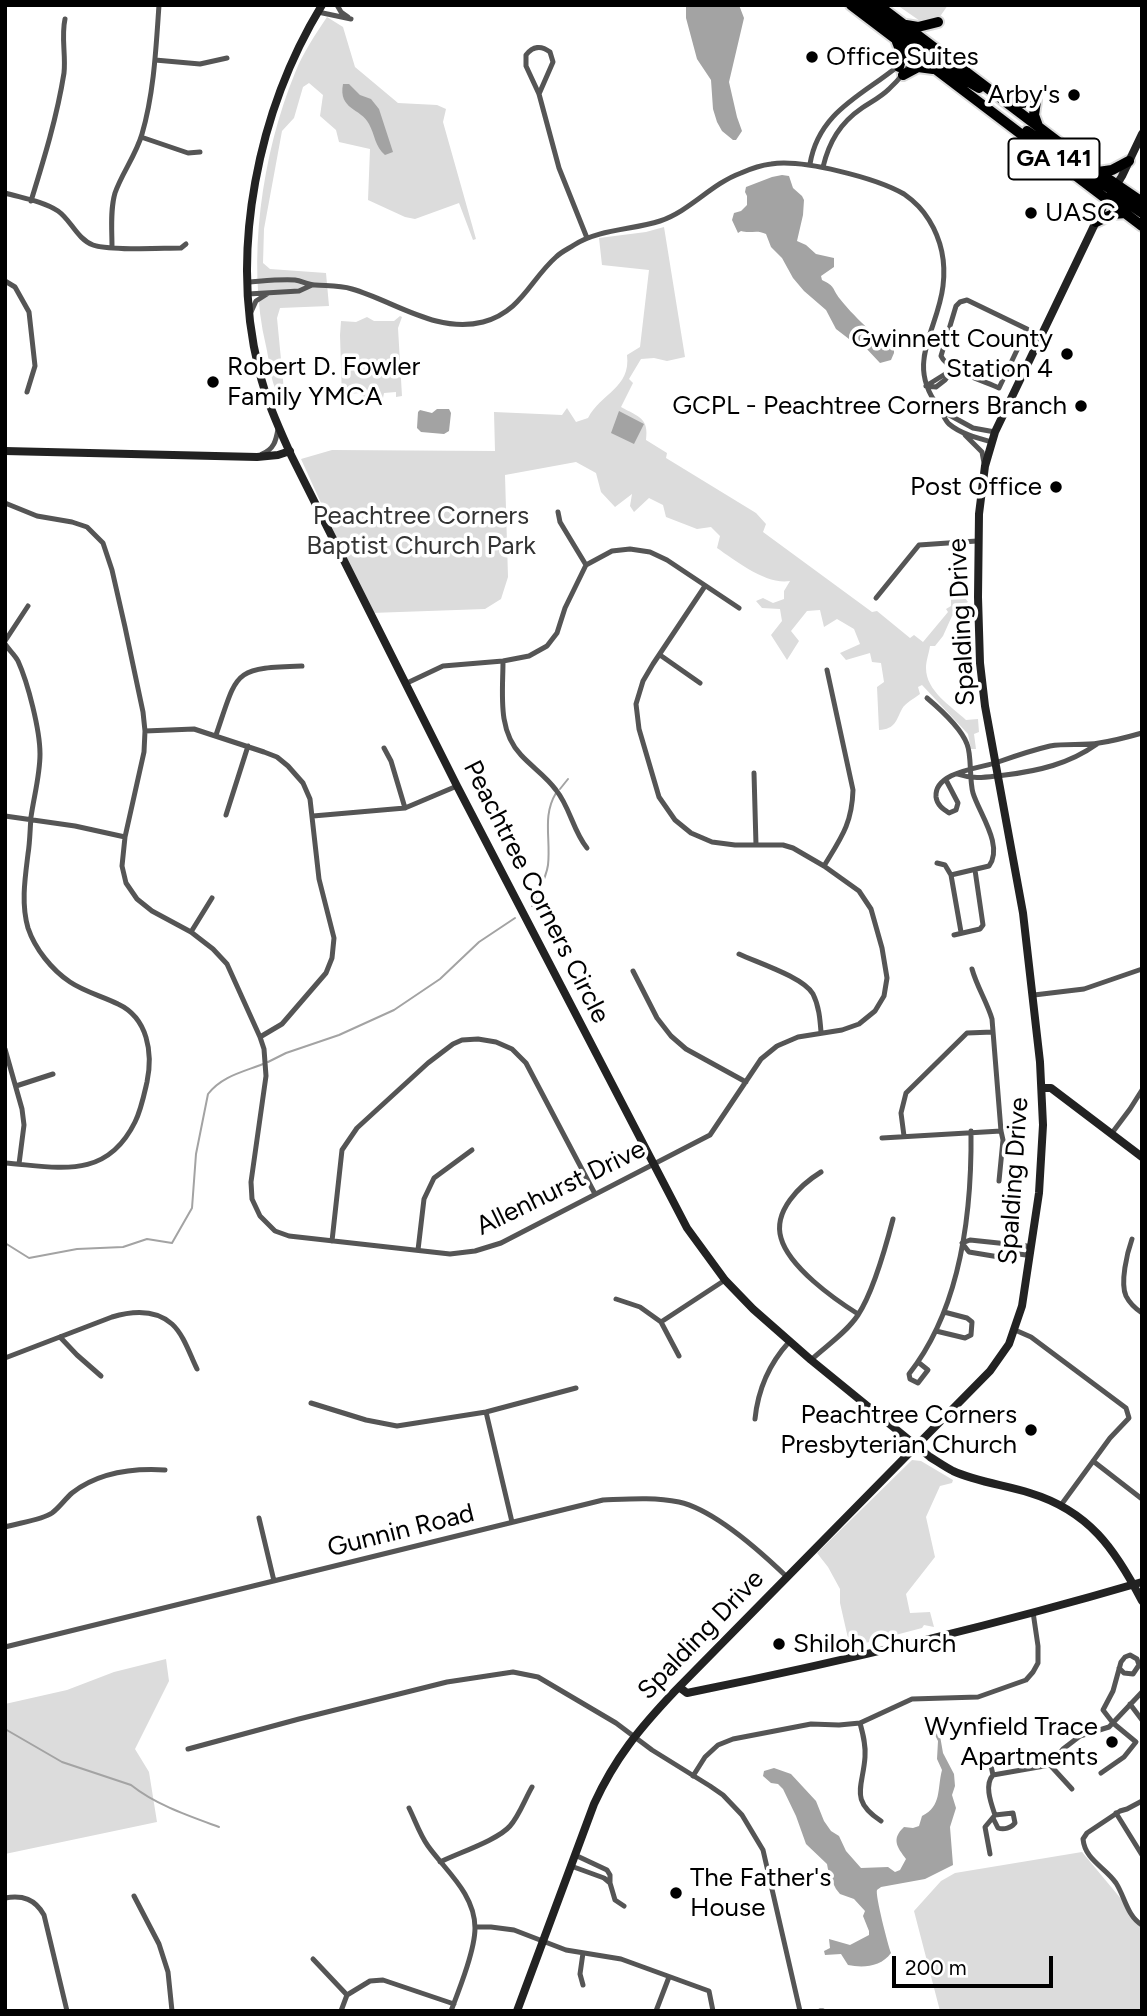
<!DOCTYPE html>
<html>
<head>
<meta charset="utf-8">
<style>
	body { margin:0 }
	#map { position:relative; width:1147px; height:2016px; overflow:hidden; background:#fff; font-family:Figtree,sans-serif }
	canvas { display:block }
	.frame { position:absolute; inset:0; border:7px solid #000; pointer-events:none }
	.scale { position:absolute; left:892px; top:1956px; width:161px; height:32px; box-sizing:border-box; border:4px solid #000; border-top:0; padding-left:9px; font-size:21px; line-height:24px; white-space:nowrap; color:#000; -webkit-text-stroke:5px #fff; paint-order:stroke }
</style>
</head>
<body>
<div id="map">
<canvas width="1147" height="2016"></canvas>
<div class="frame"></div>
<div class="scale">200 m</div>
</div>
<script>
const c = document.querySelector('canvas').getContext('2d');
c.lineJoin = 'round';
function fill(path, color) { c.fillStyle = color; c.fill(path, 'evenodd'); }
function strokePath(path, color, width, dash) { c.strokeStyle = color; c.lineWidth = width; c.lineCap = dash ? 'butt' : 'round'; c.setLineDash(dash || []); c.stroke(path); }
function write(font, color, halo, rows, align = 'center') {
  c.font = font + ' Figtree,sans-serif'; c.lineWidth = 7; c.setLineDash([]); c.textBaseline = 'middle'; c.strokeStyle = halo; c.fillStyle = color; for (const [text, x, y, turn = 0] of rows) {
    c.save(); c.translate(x, y); c.rotate((+turn || 0) * Math.PI / 180); c.textAlign = isNaN(turn) ? turn : align; if (halo) c.strokeText(text, 0, 0); c.fillText(text, 0, 0); c.restore();
  }
}
fill(new Path2D(`
	M897 5H948L939 18 923 23Z
	M327 17 343 27 355 67 398 103 437 105 446 109 443 122 476 239 473 240 459 203 415 219 405 217 368 200 370 149 339 142 336 130 320 116 323 95 309 83 303 87 294 118 282 131 264 229 263 263 270 269 326 273 329 306 280 308 277 318 285 401C282 397 277 392 275 388 270 376 269 359 266 346 246 262 262 153 295 73 303 53 315 35 327 17Z
	M664 227 685 357 667 361 654 358 641 359 629 379 633 383 621 407C639 417 649 418 646 440L667 453 666 458 756 513 766 524 763 532 872 612 877 611 910 638 914 635 923 642 948 612 946 609 951 606V561L962 565 961 582 955 580V591L963 595 968 602 952 616 943 636 935 646H930C929 653 926 661 926 668 926 691 951 706 966 720L978 719 979 732 974 734 976 749H971L968 734 922 685 918 687 920 694C915 698 905 703 902 709 896 720 896 729 879 730L877 687 884 682 881 663 872 662 870 653 846 660 840 653 860 644 854 629 837 619 824 627 820 610 807 611 791 631 799 641 787 660 771 635 782 621 780 609 762 608 756 601 763 598 773 603 784 599V591L790 581C766 585 736 561 717 548L720 536 711 527 697 529 666 517 663 505 649 498 634 512 630 506 632 494 615 507 601 492 596 473 576 462 505 475 508 577 501 599 485 609 371 613 301 459 332 450 495 451 494 412 562 415 567 408 576 422 588 418C601 393 631 388 627 355L640 347 649 270 602 265 599 238 646 232Z
	M400 316 402 317 398 328 402 396 396 397V392L384 393 383 398H361L360 393 348 394 347 399H342L340 335 341 321 356 322 367 317 374 321H394Z
	M912 1460 921 1461 953 1480 952 1483 940 1486 926 1517 935 1557 906 1594 910 1613 930 1612 934 1627 924 1625 922 1628 850 1647 840 1603V1589L828 1567 817 1553Z
	M166 1659 169 1681 135 1749 149 1772 157 1822 5 1854V1704L67 1690 114 1672Z
	M1082 1852 1142 1924V2011H940L914 1911 941 1881 955 1873Z`), '#dcdcdc');
fill(new Path2D(`
	M686 5H739L744 18 729 82 737 117 742 131 736 140H733L722 131 717 122 713 109 711 80 697 59 686 18Z
	M343 84H349L360 95 371 99 379 109 393 152 385 155C375 147 375 135 369 124 361 108 338 110 343 84Z
	M782 175 789 176 793 188 802 196 804 200 803 215 797 241 806 245 816 254 834 258V267L821 276 822 280C836 287 831 287 840 299 851 313 877 340 894 345V353L891 360 880 363 864 346 849 339 836 329 826 310 804 291 793 278 782 258 771 247 766 234C756 229 751 234 741 231L738 233 732 220 734 213 741 211 747 205V196L745 192 746 187 772 177Z
	M437 409H449L451 413 449 431 444 434 421 432 417 428 418 412 420 410 432 413Z
	M619 411 644 424 634 444 611 433Z
	M939 1730 943 1753 954 1774 955 1786 952 1795 956 1808 950 1827 953 1865 925 1879 881 1887C880 1888 878 1889 877 1890 875 1895 888 1945 891 1953 881 1967 863 1968 848 1965L841 1954 825 1955 824 1951 830 1948 829 1939 850 1945 869 1935V1931L863 1916 865 1911 854 1899 840 1894 836 1889 829 1875 827 1864 806 1844 796 1816 783 1789 778 1784 771 1783 763 1776 764 1771 774 1768 791 1774 816 1801 824 1821 831 1831 839 1836 846 1851 861 1868 888 1867 895 1872 900 1870 906 1859C897 1847 891 1839 904 1827L913 1828 919 1826 922 1816C942 1806 937 1789 942 1770L937 1759 938 1741 935 1735Z`), '#a3a3a3');
strokePath(new Path2D(`
	M560 789 568 779
	M532 906C537 892 546 880 548 865 551 839 542 816 556 793
	M268 1062 286 1053 339 1035 394 1010 440 979 479 942 515 918
	M5 1243 29 1258 77 1249 123 1247 147 1239 172 1243 192 1208 196 1154 208 1094C222 1076 243 1072 263 1064
	M5 1729 62 1762 131 1785C156 1805 189 1816 219 1827`), '#a3a3a3', 2);
const highway = new Path2D(`
	M851 5 1142 226
	M862 5 921 47
	M878 5 1098 172 1142 202
	M906 25 918 27 938 22
	M897 42 902 55 899 67
	M919 47 960 77 979 88
	M903 75 918 67 933 69
	M1006 101 1022 103 1036 101 1034 115 1038 126
	M1027 131 1113 191
	M1098 172 1112 170 1129 161
	M1112 192 1142 213
	M1096 222 1113 214 1126 213`);
strokePath(highway, '#dbdbdb', 14);
strokePath(new Path2D(`
	M337 5 341 12 348 17
	M318 12 351 19
	M155 60 200 64 227 58
	M539 94 553 62 550 52C541 45 533 46 526 55V66L539 94 559 168 587 238
	M141 137 188 153 200 152
	M810 164C820 104 876 91 914 52
	M823 167C829 142 840 123 862 108 871 102 881 97 889 89 900 79 909 67 917 54
	M5 193C22 198 43 201 58 211 71 220 77 239 93 245 109 251 161 248 181 248L186 244
	M31 201C44 159 57 117 64 73 66 55 61 37 65 19
	M112 247C112 230 110 210 115 193 122 173 136 155 142 134 154 93 156 48 159 5
	M5 281 15 287 29 312 35 366 27 392
	M248 282C263 281 280 279 295 280 302 281 308 285 315 285 328 286 339 285 352 289 394 301 437 334 483 322 521 312 530 280 556 257 561 252 568 249 574 245 599 229 632 230 660 221 690 211 711 184 741 173 750 169 762 165 771 164 803 159 876 178 904 194 914 201 923 210 929 220 942 241 946 262 943 286 938 330 905 363 938 406 942 411 944 419 949 424 961 434 977 438 992 442
	M248 294 299 291 312 285
	M967 300 1027 329 999 388C984 381 947 370 941 356L956 306 960 302Z
	M251 312 256 301 267 294
	M926 386 936 387 945 380 954 368
	M926 386 950 371
	M942 411 973 428 995 432
	M965 435 982 452 984 463
	M262 454C274 449 276 441 278 429
	M5 503 37 516 72 522 87 527 103 543 112 570 125 627 143 712 145 731 144 752 125 837 122 866 126 883 137 899 152 911 191 932 213 949 227 964 260 1037 264 1049 266 1076 251 1182 252 1199 260 1216 275 1231 289 1236 450 1254 475 1251 501 1243 710 1135 761 1059 777 1046 798 1037 842 1030 859 1024 875 1011 884 996 887 978 882 948 871 909 859 891 824 866 793 848 783 845H735L712 842 691 833 675 820 659 797 639 729 636 704 643 681 653 664 705 586
	M558 512 560 522 586 565
	M876 598 919 545 977 541
	M5 641 28 606
	M5 644C9 650 15 655 18 661 28 683 40 730 40 754 40 775 34 796 31 817 30 829 30 842 28 854 25 878 21 904 28 928 35 949 52 970 70 982 85 992 102 996 118 1004 148 1018 153 1053 147 1082 144 1095 141 1110 135 1122 106 1181 58 1167 5 1163
	M660 655 700 683
	M503 661C503 693 497 730 521 755 532 767 547 777 556 790 570 807 573 831 587 848
	M407 683 443 666 503 661 529 656 547 646 557 633 565 608 586 565 612 551 630 549 650 552 667 560 739 608
	M927 698C940 709 961 728 967 744 972 756 969 779 973 793 979 813 1004 846 989 866L951 875
	M145 731 194 729 264 752 277 757 288 766 303 783 310 799 319 879 334 938 332 958 326 973 282 1024 260 1037
	M216 735C238 671 232 668 302 666
	M384 748 391 761 405 808
	M754 773 756 845
	M957 774C975 780 986 777 1005 775 1038 771 1069 764 1097 744
	M946 780 958 803 956 810 949 813C943 809 937 805 936 797 934 771 983 768 998 762 1015 756 1033 750 1050 746 1067 743 1083 746 1099 743 1113 741 1128 737 1142 733
	M226 815 248 746
	M5 816 75 826 125 837
	M313 816 405 808 457 786
	M937 863 945 865 951 875 961 932
	M824 866C841 838 852 824 853 790L827 670
	M191 932 212 898
	M954 935 980 929 983 925 975 870
	M739 954C758 963 803 977 813 994 819 1006 820 1019 821 1032
	M972 969C977 987 987 1002 992 1019L1001 1131 1003 1140 999 1181
	M633 971 657 1018 671 1036 686 1049 746 1082
	M1034 995 1084 989 1142 969
	M5 1049 22 1109 24 1125 19 1164
	M16 1086 53 1074
	M1112 1133 1130 1109 1142 1090
	M904 1136 901 1113 906 1093 967 1033 993 1032
	M882 1138 1001 1131
	M821 1172C800 1185 773 1211 781 1238 789 1267 834 1299 858 1314
	M1132 1239C1127 1253 1120 1283 1126 1296 1129 1302 1136 1309 1142 1313
	M970 1240 1027 1246 1031 1251 1026 1255 1005 1252 999 1257 969 1252 962 1243Z
	M332 1241 342 1150 357 1128 428 1063 453 1044 462 1040 478 1039 496 1042 512 1049 526 1063 595 1194
	M418 1250 424 1199 434 1178 472 1150
	M616 1299 640 1307 661 1322 679 1356
	M661 1322 725 1280
	M1015 1330 1031 1337 1126 1408 1129 1418 1110 1438 1061 1505
	M936 1331 965 1338 971 1335 972 1322 967 1318 944 1312
	M60 1337 77 1355 101 1376
	M5 1358 112 1317C132 1311 155 1309 172 1324 184 1335 190 1355 197 1369
	M811 1360C826 1346 846 1333 858 1315 873 1292 886 1246 893 1219
	M918 1362 928 1370 918 1383 910 1379 909 1374C961 1308 972 1213 971 1131
	M311 1403 366 1420 397 1426 486 1412 576 1388
	M486 1412 512 1522
	M755 1419C758 1389 769 1364 789 1342
	M1093 1461 1142 1499
	M259 1518 274 1581
	M5 1527C18 1523 42 1520 52 1513 60 1507 65 1499 72 1493 99 1472 132 1468 165 1470
	M5 1647 603 1500C629 1499 654 1497 679 1502 715 1510 761 1552 787 1577
	M1130 1704 1142 1720
	M860 1723C863 1734 866 1745 865 1757 863 1787 849 1800 881 1821
	M188 1749 299 1719 447 1682 513 1672 538 1677 616 1723 652 1750 710 1786 723 1795 742 1815 763 1850 800 2011
	M988 1752 993 1775
	M1050 1765 1072 1789
	M1101 1773 1124 1757 1136 1742 1113 1723 1103 1710 1113 1691 1121 1662 1125 1657 1130 1655 1137 1659 1139 1665 1133 1674 1124 1673 1119 1668
	M693 1776 705 1757 718 1745 733 1739 811 1724 839 1725 860 1723 912 1699 978 1697 1026 1680 1033 1672 1038 1663V1646L1033 1612
	M1142 1801 1127 1809 1120 1811 1087 1833 1083 1839C1085 1860 1105 1867 1116 1883 1125 1897 1127 1916 1142 1925
	M409 1808C415 1820 420 1835 428 1846 446 1871 475 1894 475 1928 475 1950 459 1990 451 2011
	M1116 1813 1142 1855
	M993 1818 998 1828C1004 1830 1011 1828 1015 1823L1013 1813 995 1815
	M990 1854 985 1827 995 1815C991 1803 984 1785 993 1775L1050 1765 1063 1749 1080 1736 1109 1727 1142 1692
	M575 1855 607 1870 610 1875V1883L615 1900 624 1906
	M440 1862C458 1853 498 1840 510 1826 519 1816 525 1799 532 1787
	M571 1866 604 1878 610 1883
	M134 1896 159 1944 168 1972 172 2011
	M5 1898C23 1895 35 1899 44 1915L67 2011
	M475 1927H491L514 1930 566 1950 621 1959 709 1991 713 2011
	M313 1959 347 1995
	M583 1985 580 1974 583 1953
	M341 2011 347 1995 370 1981 383 1980 454 2004
	M656 2011 669 1977
	M820 2011H823`), '#555', 5);
strokePath(new Path2D(`
	M322 5C258 110 229 250 259 370 266 400 279 428 291 455L457 786 687 1228 725 1280 753 1309 811 1360 930 1457C938 1462 945 1467 953 1471 977 1482 1005 1485 1030 1493 1089 1511 1115 1549 1142 1601
	M5 451 257 457 278 455 290 451
	M1042 1088H1051L1142 1157
	M679 1687 687 1693C840 1662 992 1626 1142 1582
	M517 2011 594 1804C615 1758 640 1728 674 1692L990 1371 1009 1344 1022 1306 1039 1193 1043 1125 1040 1062 1023 913 985 706 980 663 978 597 979 514 985 466 995 432 1103 207 1122 176 1142 134`), '#222', 8);
strokePath(highway, '#000', 10);
for (const [x, y, r, color] of [
	[812,57,7,"#000"],
	[1074,95,7,"#000"],
	[1031,213,7,"#000"],
	[1067,354,7,"#000"],
	[213,382,7,"#000"],
	[1081,406,7,"#000"],
	[1056,487,7,"#000"],
	[1031,1430,7,"#000"],
	[779,1644,7,"#000"],
	[1112,1742,7,"#000"],
	[676,1893,7,"#000"]
]) { const dot = new Path2D(); dot.arc(x, y, r, 0, 2 * Math.PI); c.fillStyle = color; c.fill(dot); strokePath(dot, '#fff', 2.5); }
for (const [x, y, w] of [
	[1054,159,91]
]) { const box = new Path2D(); box.roundRect(x - w / 2, y - 20.5, w, 41, 5); c.fillStyle = '#fff'; c.fill(box); strokePath(box, '#000', 2); }
write('bold 24px', '#000', null, [
	["GA 141",1054,159]
]);
write('26px', '#000', '#fff', [
	["Office Suites",826,57,"left"],
	["Arby's",1060,95],
	["UASC",1045,213,"left"],
	["Gwinnett County",1053,339],
	["Station 4",1053,369],
	["Robert D. Fowler",227,367,"left"],
	["Family YMCA",227,397,"left"],
	["GCPL - Peachtree Corners Branch",1067,406],
	["Post Office",1042,487],
	["Peachtree Corners",1017,1415],
	["Presbyterian Church",1017,1445],
	["Shiloh Church",793,1644,"left"],
	["Wynfield Trace",1098,1727],
	["Apartments",1098,1757],
	["The Father's",690,1878,"left"],
	["House",690,1908,"left"]
], 'right');
write('26px', '#333', '#fff', [
	["Peachtree Corners",421,516],
	["Baptist Church Park",421,546]
]);
write('26px', '#000', '#fff', [
	["Spalding Drive",962,622,-93],
	["Peachtree Corners Circle",536,892,63],
	["Spalding Drive",1014,1181,-86],
	["Allenhurst Drive",561,1188,-26],
	["Gunnin Road",401,1531,-14],
	["Spalding Drive",701,1635,-46]
]);
</script>
</body>
</html>
